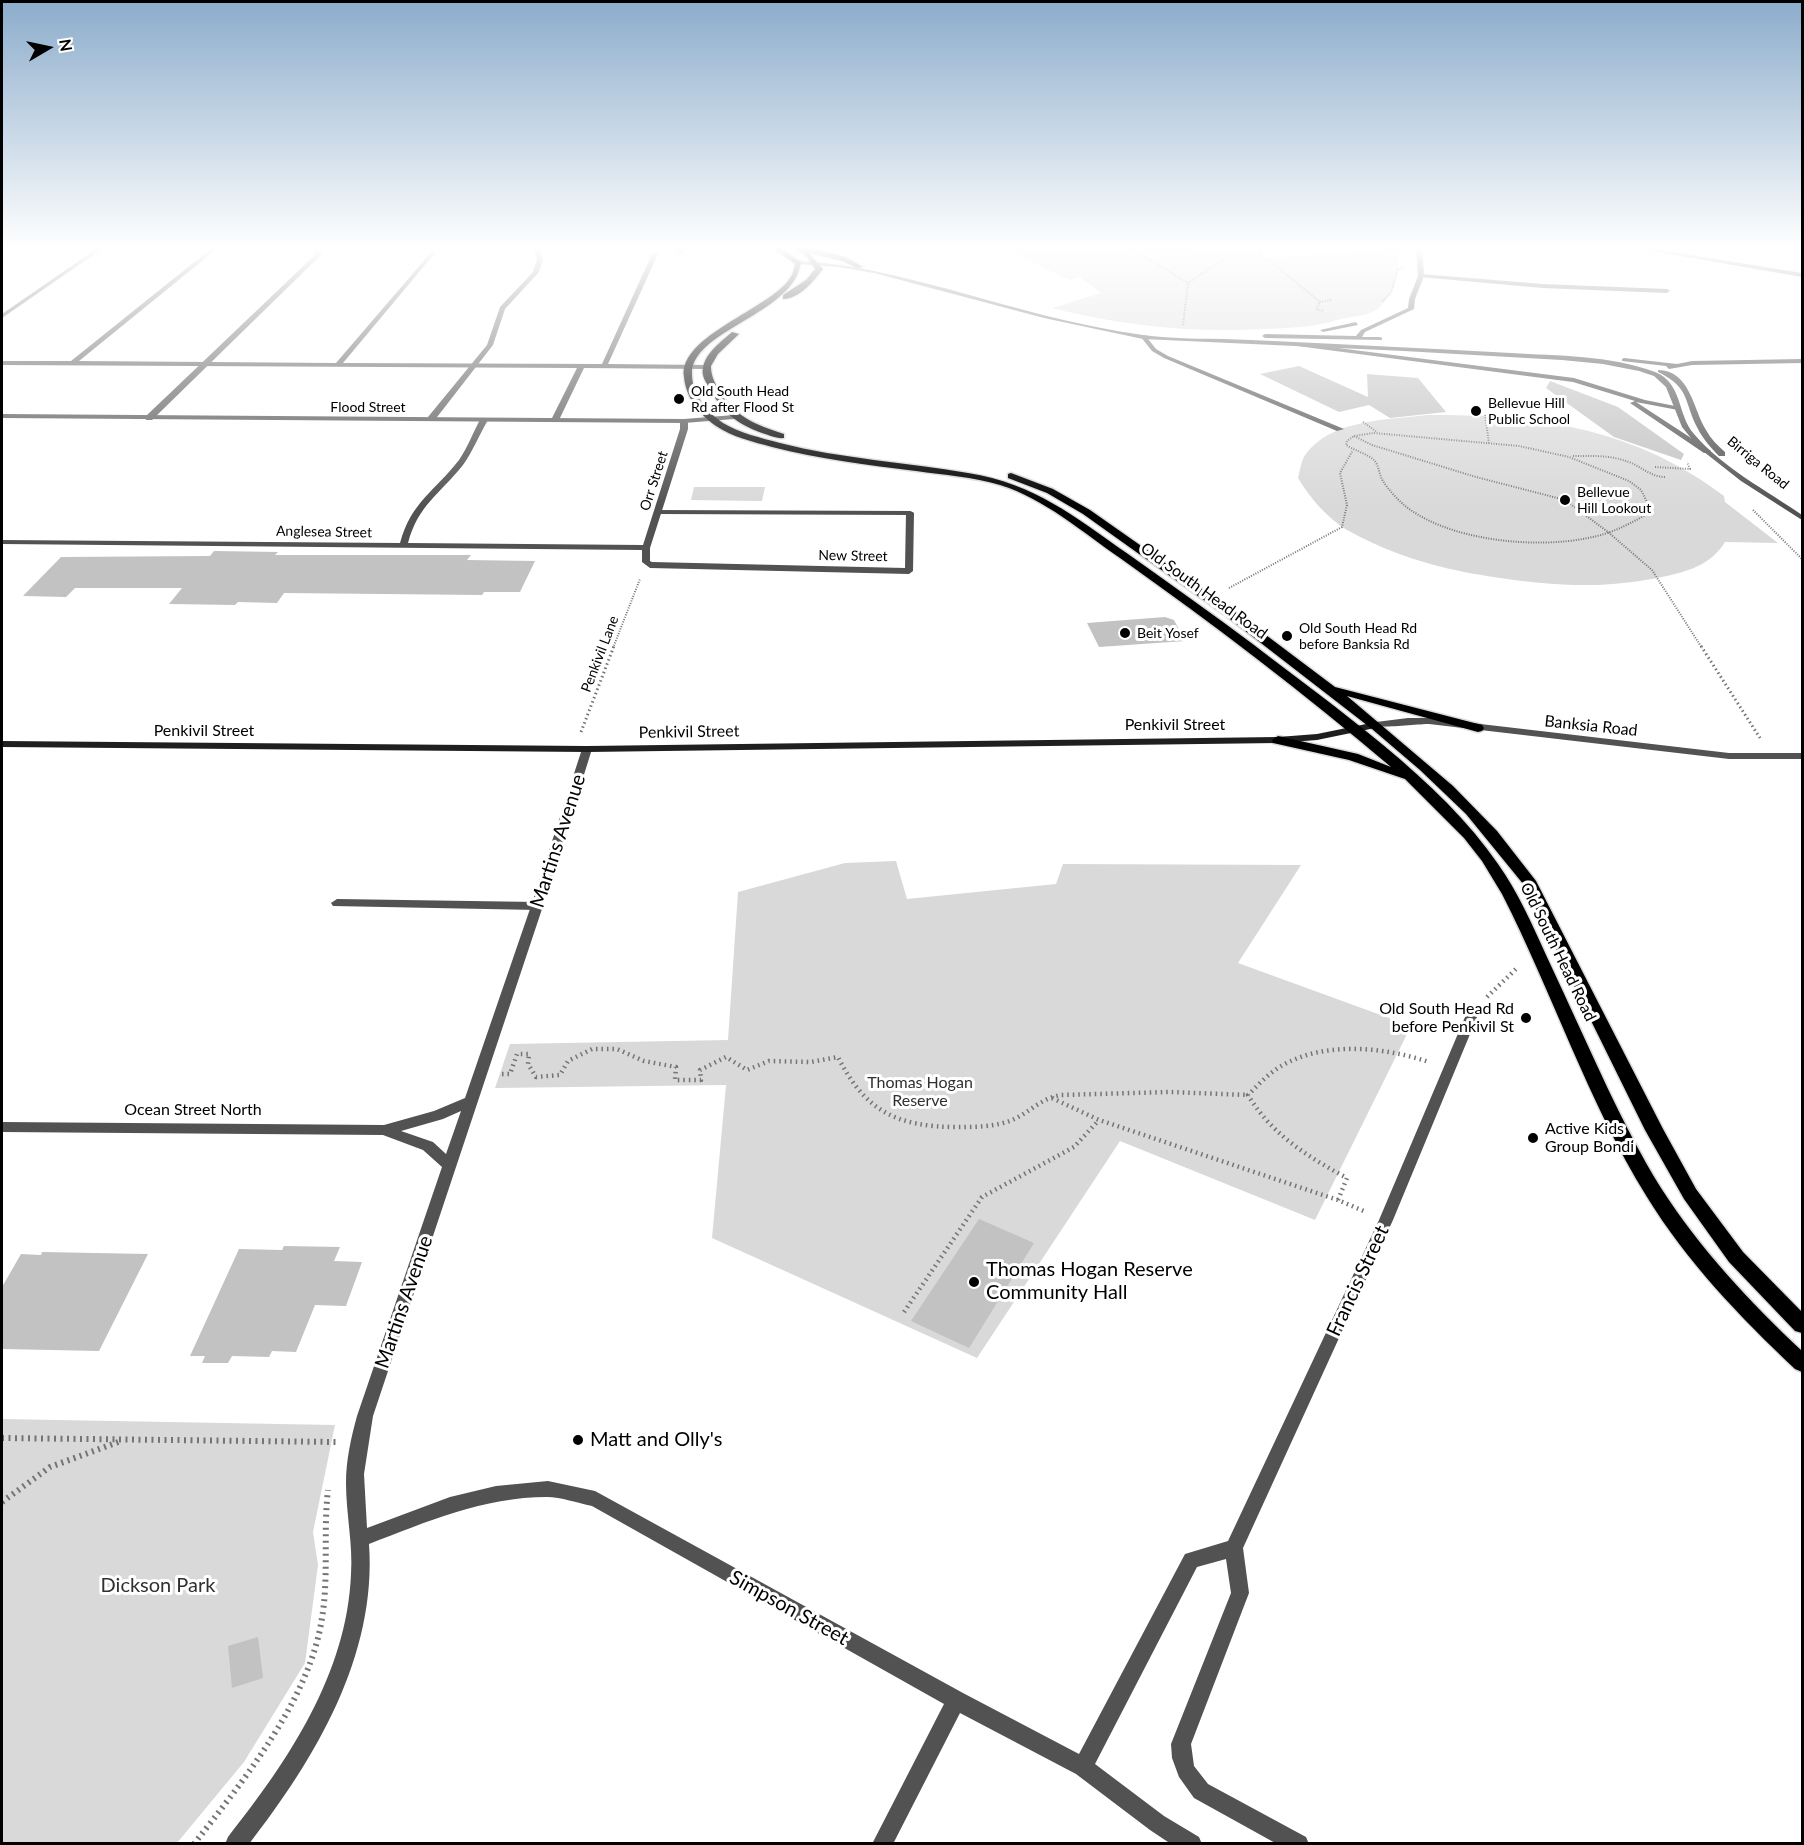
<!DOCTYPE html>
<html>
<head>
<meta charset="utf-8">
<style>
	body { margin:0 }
	#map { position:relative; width:1804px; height:1845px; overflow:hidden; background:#fff; font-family:Lato,sans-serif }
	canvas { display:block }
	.frame { position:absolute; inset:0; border:3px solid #000; pointer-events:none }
	.north { position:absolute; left:18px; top:18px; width:60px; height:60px; -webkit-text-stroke:4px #fff; paint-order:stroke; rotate:81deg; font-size:16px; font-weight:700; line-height:24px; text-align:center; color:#000 }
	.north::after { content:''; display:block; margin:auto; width:21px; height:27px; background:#000; clip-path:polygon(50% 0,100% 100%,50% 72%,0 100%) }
</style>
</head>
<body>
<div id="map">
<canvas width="1804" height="1845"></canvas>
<div class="frame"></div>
<div class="north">N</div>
</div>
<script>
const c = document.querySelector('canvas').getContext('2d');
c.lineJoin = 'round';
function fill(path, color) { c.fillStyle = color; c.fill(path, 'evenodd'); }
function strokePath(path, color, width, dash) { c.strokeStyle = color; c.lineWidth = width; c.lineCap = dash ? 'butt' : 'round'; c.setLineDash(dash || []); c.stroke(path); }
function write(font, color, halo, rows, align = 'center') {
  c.font = font + ' Lato,sans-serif'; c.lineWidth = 6; c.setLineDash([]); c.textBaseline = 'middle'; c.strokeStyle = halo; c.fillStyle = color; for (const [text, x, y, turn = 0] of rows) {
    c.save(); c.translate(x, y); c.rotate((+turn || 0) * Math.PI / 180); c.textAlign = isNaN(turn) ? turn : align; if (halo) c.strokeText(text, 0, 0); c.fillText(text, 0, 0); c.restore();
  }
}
fill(new Path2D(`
	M1001 247H1266L1264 258 1397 248C1401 269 1396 291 1380 307 1371 316 1353 316 1341 319 1316 327 1291 328 1265 329 1190 333 1125 326 1052 308L1101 293 1080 277 1069 280Z
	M1427 415C1536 414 1635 428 1724 496L1725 502 1778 543 1725 542C1720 551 1708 562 1698 566 1674 578 1618 585 1591 585 1549 586 1491 578 1450 569 1415 561 1379 548 1347 530 1326 517 1311 499 1298 478 1300 471 1301 461 1305 455 1331 419 1387 420 1427 415Z
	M694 487H765L762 501 691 500Z
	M896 861 907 899 1056 884 1063 864 1301 865 1238 963 1411 1026 1315 1220 1120 1141 977 1358 712 1238 726 1085 495 1088 510 1044 728 1040 738 892 845 863Z
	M2 1419 335 1425 313 1532 318 1565 305 1663 244 1762 177 1843 2 1844Z`), '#d9d9d9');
fill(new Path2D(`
	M1299 366 1368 397 1367 374 1418 378 1446 412 1390 418 1369 405 1339 412 1260 374Z
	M1550 381 1618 407 1684 454 1681 460 1614 437 1546 388Z
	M214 551 278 552 275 555H471L467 560 535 561 520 592H484L482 595 284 593 277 603 238 602 235 605 169 604 182 588H75L66 597 23 596 61 557 210 556Z
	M1165 617 1174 620 1185 641 1099 647 1087 623Z
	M979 1219 1034 1243 969 1348 911 1321Z
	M284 1246 340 1247 334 1261 362 1262 346 1306 315 1305 296 1352 272 1351 269 1357 232 1356 228 1363H202L205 1356H190L239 1249 282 1250Z
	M42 1252 148 1254 99 1351 2 1349V1287L21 1254 41 1255Z
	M258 1637 263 1678 232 1688 228 1646Z`), '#c2c2c2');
const primary = new Path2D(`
	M771 247H779L801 262C795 314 691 330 692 374 692 395 707 412 723 423 740 433 761 438 780 443 842 459 906 462 968 473 1036 484 1073 516 1128 554 1170 584 1213 614 1254 645 1334 707 1441 780 1498 864 1518 892 1532 924 1546 955 1567 1000 1587 1044 1608 1089 1624 1122 1641 1156 1661 1188 1700 1249 1750 1302 1802 1351V1372L1795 1369C1740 1317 1687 1262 1647 1197 1588 1102 1553 994 1502 894L1482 861 1464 838 1405 779 1349 760 1273 743 1272 740 1278 736 1358 754 1391 767C1304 693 1213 624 1120 558 1082 532 1045 499 1000 485 973 477 944 475 916 471 868 465 819 459 772 447 754 442 732 437 716 426 699 414 686 398 684 377 678 336 770 309 790 278 793 274 794 268 795 264Z
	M793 247C814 247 845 254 863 267L857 268 842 261 809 253 823 269C814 281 799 299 783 299V295L806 280 815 269 807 257Z
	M732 332 739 334 718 354 711 366C711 375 714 381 718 389 733 416 756 425 784 434V438C777 439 769 435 762 433 737 424 722 412 710 389 706 383 701 375 703 368 705 353 722 341 732 332Z
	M1011 473 1053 489 1090 510 1234 611 1335 687 1482 725 1484 728 1482 731 1478 732 1347 696 1453 786 1497 831 1536 881 1663 1129 1696 1189 1743 1252 1802 1312V1333L1795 1331 1729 1262 1684 1199 1645 1130 1524 885 1466 814 1420 770 1372 729 1226 616 1083 514 1047 493 1008 478V474Z`);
strokePath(primary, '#dbdbdb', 3);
strokePath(new Path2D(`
	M1129 247 1233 254 1260 252
	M1260 247V258L1271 262 1320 302 1316 309 1324 311
	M1130 248 1188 283
	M1188 283 1232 254
	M1382 301 1391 293 1398 269 1404 268
	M1320 302 1331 300
	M1183 325 1188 283
	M1485 415 1489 443
	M1363 422 1377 432
	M1374 433 1519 446 1569 457 1629 481 1641 490 1647 502V514C1628 525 1610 534 1588 538 1535 549 1448 541 1404 505 1397 499 1388 489 1383 481 1379 475 1379 465 1374 460 1367 454 1354 450 1346 445L1347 441 1354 436Z
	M1354 436 1372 445 1476 477 1565 500 1608 532 1652 570 1702 648
	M1573 456C1591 456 1609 455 1626 461 1640 465 1650 477 1665 477
	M1655 467 1690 469 1687 462
	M1753 510 1802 559
	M1229 588 1342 527 1347 505 1340 473 1353 450
	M613 648 640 579`), '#747474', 2, [1, 1.5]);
strokePath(new Path2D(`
	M1701 646 1760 738
	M581 732 614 646`), '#747474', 3, [1.5, 3]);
strokePath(new Path2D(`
	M1487 997 1518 967
	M502 1074H510L517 1054H529L528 1064 536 1077 560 1075 568 1061 592 1049H617L644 1061 676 1067 675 1080H701L700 1070 726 1057 747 1070 769 1061 811 1062 838 1057C865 1111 897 1127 957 1127 975 1127 995 1127 1012 1120 1029 1113 1041 1098 1061 1095L1170 1092 1248 1095
	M1052 1098 1099 1120 1338 1200 1366 1212
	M1338 1200 1347 1178C1308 1157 1271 1134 1248 1095 1259 1084 1270 1072 1283 1065 1326 1041 1384 1047 1429 1062
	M904 1312 982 1197 1074 1147 1099 1120`), '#747474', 4.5, [1.5, 4]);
strokePath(new Path2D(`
	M2 1438 337 1442
	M2 1502 50 1467 121 1441
	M194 1844C243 1781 310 1699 322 1618 329 1575 323 1533 328 1490`), '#747474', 6, [2, 4.5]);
fill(new Path2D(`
	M213 247 218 248 79 361 336 363 433 250 435 253 343 363 602 364 652 254 655 252 658 254 608 364 707 365 710 367 707 369 584 368 559 420 555 422 551 420 577 368 2 365V361H71Z
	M668 247H676L685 252 680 253Z
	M1299 343 1574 378 1645 400 1680 407 1681 408 1678 410 1636 402 1711 451 1704 453 1630 403 1635 401 1573 382 1297 346 1296 345Z
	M655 510 910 511 914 513 910 515 658 514H655Z
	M337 899 537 902 543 906 537 910 333 906 331 903Z`), '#525252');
fill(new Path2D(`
	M2 247H231L102 249 2 318V314L96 249Z
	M309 247H316L322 253 320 256 152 420H146V416L316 254Z
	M533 247H539L543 259 539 272 505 309 493 345 434 421H428V417L487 345 500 307 533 272 537 259Z
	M1628 247H1642L1802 273V277Z
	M1421 274 1543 284 1667 289 1670 291 1667 293 1543 288 1419 277Z
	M1141 335H1145L1156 349 1168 356 1344 429 1337 431 1164 358 1152 351 1140 336Z
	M481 418 488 420C479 435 473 451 463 465 440 494 418 505 408 543L643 545 680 429V421L684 419 688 421V429L650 548V561L652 562 905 568 906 513 910 511 914 513 913 571 909 574 650 568 642 562V550L2 544V540L400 543C411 502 435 491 459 460 468 447 473 432 481 418Z
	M587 746 592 749 543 906 373 1416 364 1474 367 1528 450 1497 496 1486 548 1481 595 1491 963 1693 1079 1754 1185 1554 1228 1541 1379 1220 1468 1010 1474 1006 1479 1007 1480 1010 1393 1220 1243 1548 1249 1593 1191 1744 1194 1766 1208 1784 1306 1837 1309 1844H1277L1194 1798 1179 1777 1172 1758 1171 1744 1231 1593 1226 1559 1197 1567 1095 1764 1164 1816 1199 1837 1202 1844H1171L1150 1830 1076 1774 960 1713 893 1844H872L944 1704 592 1506C577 1503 561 1497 547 1497 484 1497 426 1522 369 1544 377 1656 315 1759 249 1844H225L228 1837C288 1761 347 1674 351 1574 353 1544 346 1514 346 1483 346 1460 351 1438 357 1416L442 1167 423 1150 383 1135 2 1132V1122L384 1125 434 1111 465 1098 531 906 582 749ZM461 1111 446 1154 433 1142 401 1131 443 1119Z`), '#525252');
fill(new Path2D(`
	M1416 247H1422L1424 276 1415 299 1414 309 1365 332 1362 337H1380L1382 338V340L1265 338 1262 336 1265 334 1356 336 1361 330 1408 308 1409 299 1418 276Z
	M799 261C850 263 898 276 948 289 1012 307 1077 326 1143 335 1178 340 1215 338 1251 340 1337 344 1424 348 1511 353 1558 356 1610 355 1655 372 1683 383 1677 415 1694 434 1723 468 1766 490 1802 515V520L1741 481 1699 448 1682 427 1666 387 1654 376 1639 371 1603 364 1562 360 1404 351 1143 339 1044 318 874 273 838 267 797 264Z
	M1356 322 1358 325 1323 332 1320 330Z
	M1624 358 1677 364 1692 361 1802 359V363L1692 365 1669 369 1666 366 1622 361V359Z
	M1658 370C1690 370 1693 409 1706 430 1711 439 1718 446 1725 452V456H1719C1711 448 1703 439 1698 429 1683 401 1691 388 1658 372Z
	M2 414 684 419 734 415 738 417 734 419 684 423 2 418Z
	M1408 718H1429L1729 753H1802V759H1729L1429 724C1417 724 1377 729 1371 725L1376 722Z`), '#525252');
fill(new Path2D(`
	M1376 722 1381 725 1380 727 1317 740 1278 743 587 752 2 747V741L587 746 1278 737 1317 734Z`), '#1f1f1f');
fill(primary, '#000');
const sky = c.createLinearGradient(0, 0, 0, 506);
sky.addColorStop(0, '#8baccb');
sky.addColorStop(0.49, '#fff');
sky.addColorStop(1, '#ffffff00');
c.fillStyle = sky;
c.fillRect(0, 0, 1804, 506);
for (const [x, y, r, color] of [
	[679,399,6,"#000"],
	[1476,411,6,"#000"],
	[1565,500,6,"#000"],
	[1125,633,6,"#000"],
	[1287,636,6,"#000"],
	[1526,1018,6,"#000"],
	[1533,1138,6,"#000"],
	[974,1282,6,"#000"],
	[578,1440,6,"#000"]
]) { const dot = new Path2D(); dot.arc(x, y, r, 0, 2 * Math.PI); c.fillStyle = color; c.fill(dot); strokePath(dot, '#fff', 2); }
write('14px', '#000', '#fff', [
	["Old South Head",691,391],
	["Rd after Flood St",691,407],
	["Bellevue Hill",1488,403],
	["Public School",1488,419],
	["Bellevue",1577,492],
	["Hill Lookout",1577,508],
	["Old South Head Rd",1299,628],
	["before Banksia Rd",1299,644],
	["Beit Yosef",1137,633]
], 'left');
write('14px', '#000', '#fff', [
	["Flood Street",368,407],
	["Birriga Road",1758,463,39],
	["Orr Street",654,481,-72],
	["Anglesea Street",324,532,1],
	["New Street",853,556,1],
	["Penkivil Lane",600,654,-69]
]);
write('16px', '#000', '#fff', [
	["Old South Head Road",1204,591,36],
	["Penkivil Street",1175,725],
	["Banksia Road",1591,726,6],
	["Penkivil Street",204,731],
	["Penkivil Street",689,732,-1],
	["Old South Head Road",1558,952,64],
	["Ocean Street North",193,1110]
]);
write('16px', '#000', '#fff', [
	["Old South Head Rd",1514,1009],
	["before Penkivil St",1514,1027],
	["Active Kids",1545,1129,"left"],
	["Group Bondi",1545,1147,"left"]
], 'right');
write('16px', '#303030', '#fff', [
	["Thomas Hogan",920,1083],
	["Reserve",920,1101]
]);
write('20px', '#000', '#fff', [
	["Martins Avenue",558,841,-72],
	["Francis Street",1358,1281,-65],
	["Martins Avenue",404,1302,-71],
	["Simpson Street",789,1608,29]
]);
write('20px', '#000', '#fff', [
	["Thomas Hogan Reserve",986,1270],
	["Community Hall",986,1293],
	["Matt and Olly's",590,1440]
], 'left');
write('20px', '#303030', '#fff', [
	["Dickson Park",158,1586]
]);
</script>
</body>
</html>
